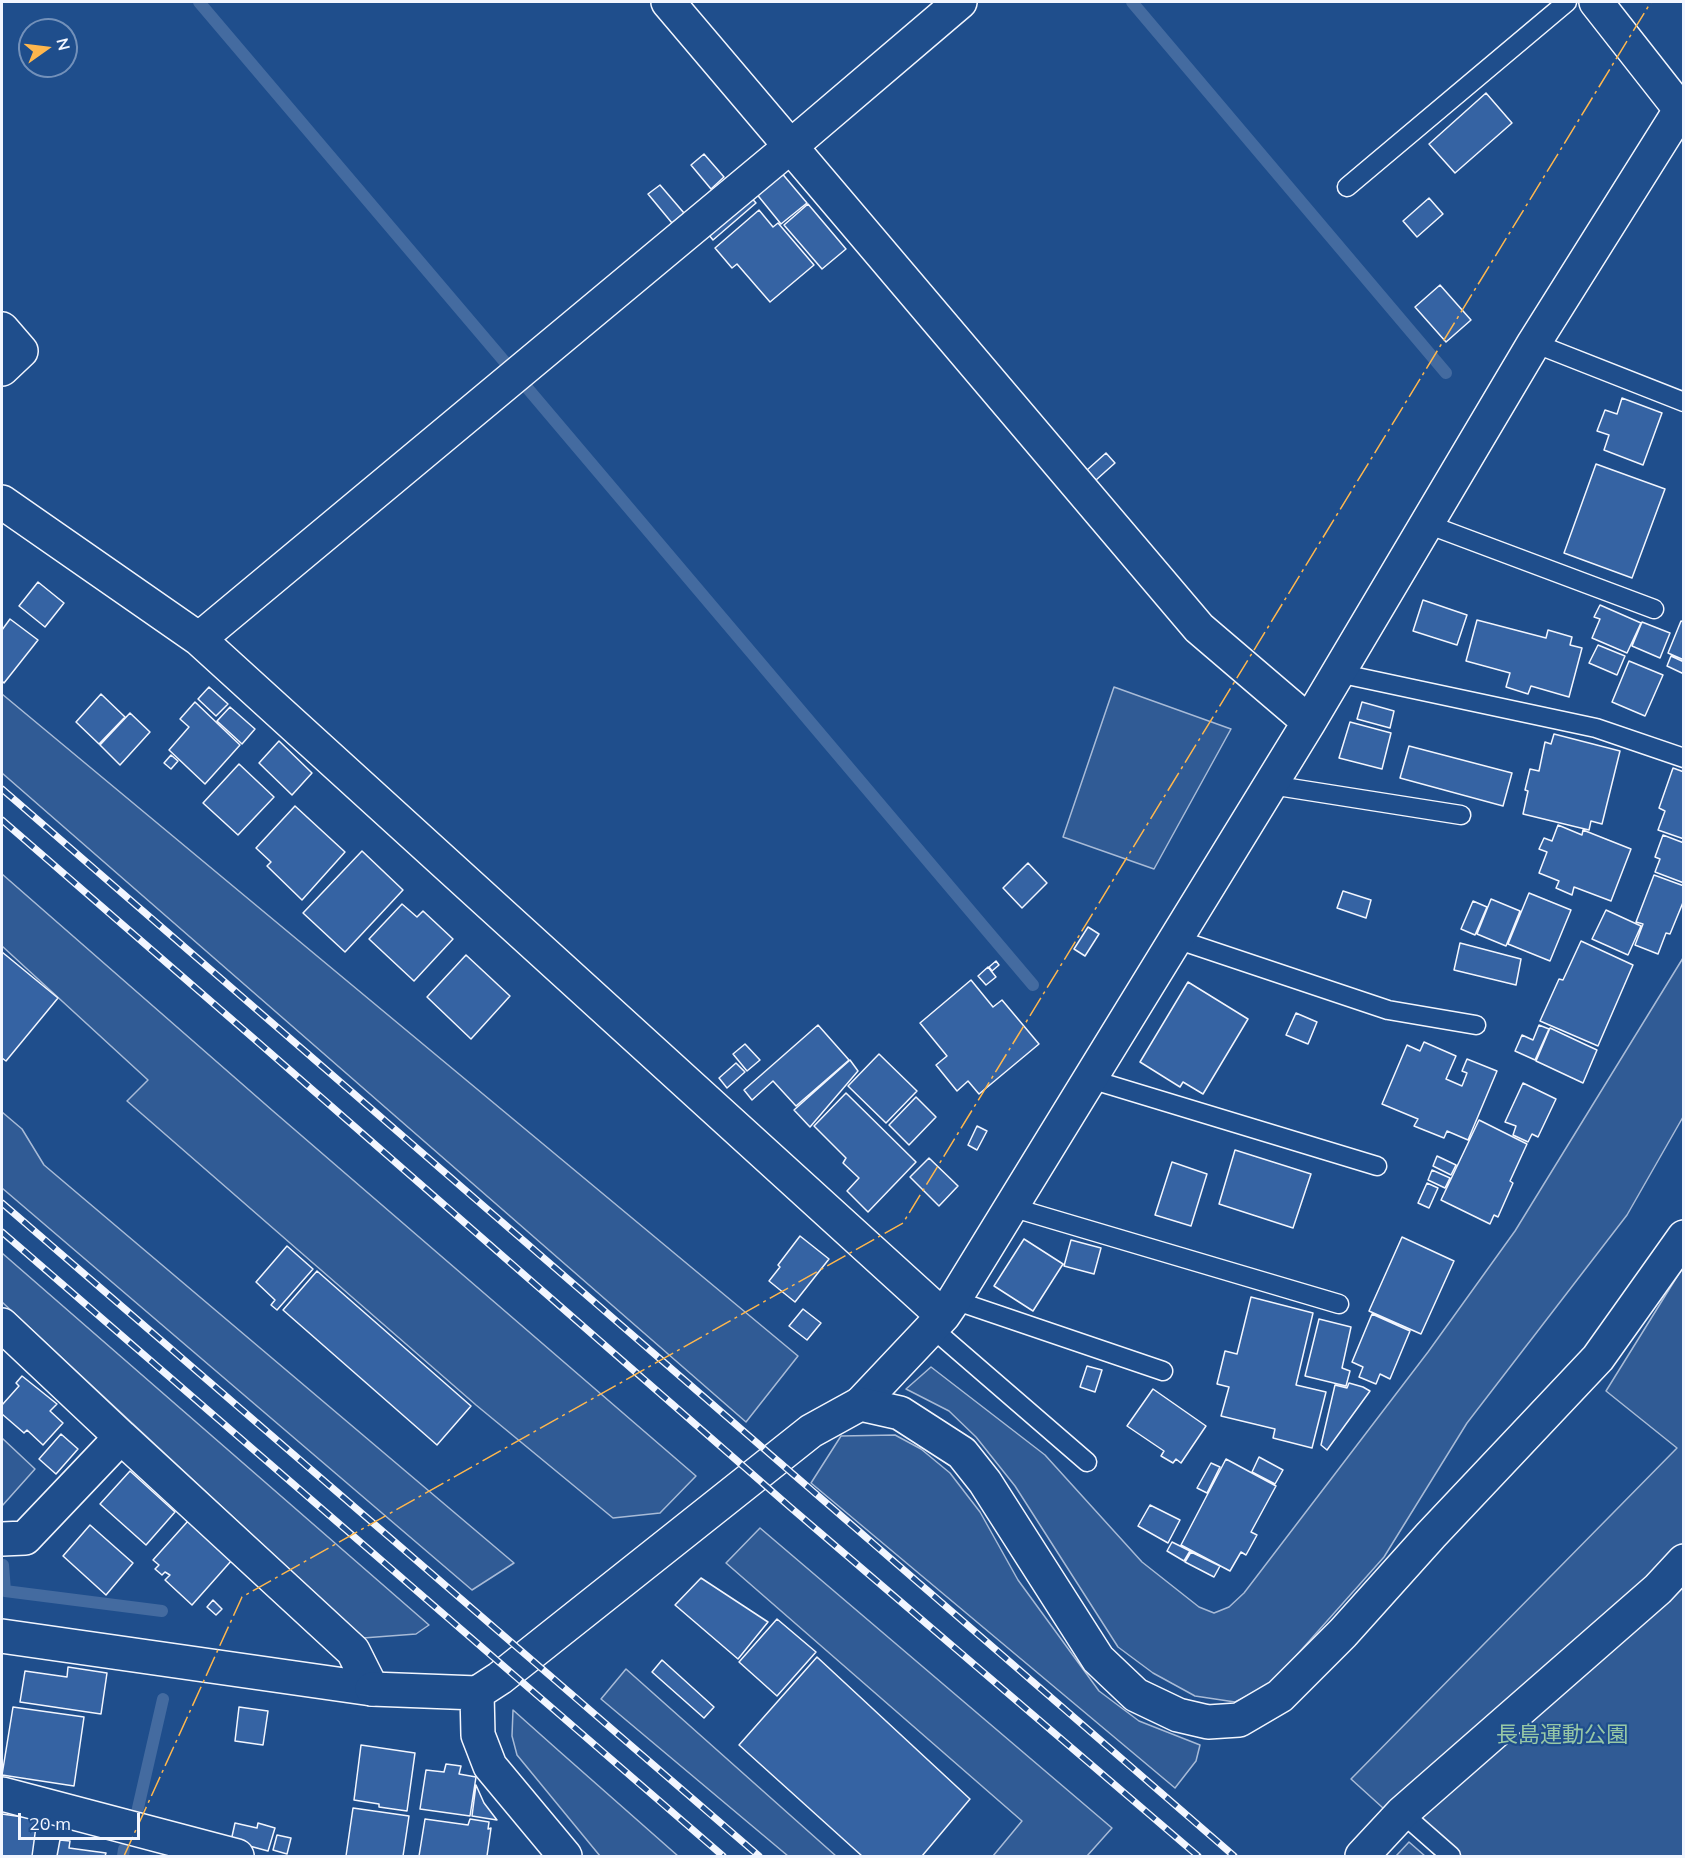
<!DOCTYPE html>
<html>
<head>
<meta charset="utf-8">
<style>
	body { margin:0 }
	#map { position:relative; width:1685px; height:1858px; overflow:hidden; background:#1f4e8c; font-family:Mulish,sans-serif }
	canvas { display:block }
	.frame { position:absolute; inset:0; border:3px solid #f2f6ff; pointer-events:none }
	.north { position:absolute; left:18px; top:18px; width:60px; height:60px; box-sizing:border-box; background:#1f4e8c; border:2px solid #7391ba; border-radius:50%; rotate:76deg; font-size:16px; font-weight:700; line-height:24px; text-align:center; color:#f2f6ff }
	.north::after { content:''; display:block; margin:auto; width:21px; height:27px; background:#ffb74d; clip-path:polygon(50% 0,100% 100%,50% 72%,0 100%) }
	.scale { position:absolute; left:18px; top:1813px; width:122px; height:27px; box-sizing:border-box; border:3px solid #f2f6ff; border-top:0; padding-left:8px; font-size:18px; line-height:21px; white-space:nowrap; color:#f2f6ff; -webkit-text-stroke:4px #1f4e8c; paint-order:stroke }
</style>
</head>
<body>
<div id="map">
<canvas width="1685" height="1858"></canvas>
<div class="frame"></div>
<div class="north">N</div>
<div class="scale">20 m</div>
</div>
<script>
const c = document.querySelector('canvas').getContext('2d');
c.lineJoin = 'round';
function fill(path, color) { c.fillStyle = color; c.fill(path, 'evenodd'); }
function strokePath(path, color, width, dash) { c.strokeStyle = color; c.lineWidth = width; c.lineCap = dash ? 'butt' : 'round'; c.setLineDash(dash || []); c.stroke(path); }
function write(font, color, halo, rows, align = 'center') {
  c.font = font + ' Mulish,"Noto Sans JP",sans-serif'; c.lineWidth = 4.5; c.setLineDash([]); c.textBaseline = 'middle'; c.strokeStyle = halo; c.fillStyle = color; for (const [text, x, y, turn = 0] of rows) {
    c.save(); c.translate(x, y); c.rotate((+turn || 0) * Math.PI / 180); c.textAlign = isNaN(turn) ? turn : align; if (halo) c.strokeText(text, 0, 0); c.fillText(text, 0, 0); c.restore();
  }
}
const built = new Path2D(`
	M1114 687 1231 729 1154 869 1063 837Z
	M2 694 798 1356 746 1422 2 773Z
	M2 874 273 1111 696 1476 660 1513 613 1518 476 1405 127 1101 148 1080 2 946Z
	M1683 958V1117L1627 1215 1467 1423 1384 1557 1271 1684 1235 1702 1195 1696 1153 1673 1118 1647 1015 1486 976 1437 949 1411 906 1389 931 1367 1045 1455 1142 1562 1199 1607 1214 1613 1229 1607 1244 1593 1428 1352 1515 1231Z
	M2 1112 22 1129 44 1165 514 1563 472 1590 2 1188Z
	M2 1253 429 1625 416 1634 363 1638 2 1302Z
	M1683 1267V1856H1436L1351 1779 1677 1448 1606 1391Z
	M895 1435 921 1449 950 1473 980 1512 1018 1580 1099 1691 1139 1721 1200 1745 1196 1761 1175 1788 811 1483 841 1436Z
	M2 1438 35 1469 2 1506Z
	M760 1528 1112 1828 1087 1856H993L1022 1821 726 1563Z
	M626 1669 836 1856H788L601 1699Z
	M513 1710 559 1751 678 1856H600L517 1755 512 1736Z
	M1409 1842 1425 1856H1396Z`);
fill(built, '#305b95');
strokePath(built, '#a8bbd7', 1.5);
strokePath(new Path2D(`
	M199 2 504 361
	M1132 2 1446 373
	M523 383 1033 985
	M3 1565 5 1591 162 1611
	M138 1808 163 1699
	M123 1856 124 1849`), '#446ba0', 12);
const building = new Path2D(`
	M1486 93 1512 123 1455 173 1429 144Z
	M704 154 724 177 711 189 691 165Z
	M780 171 807 203 781 224 755 192Z
	M660 185 684 213 672 223 648 194Z
	M748 194 756 203 713 240 705 230Z
	M1429 198 1443 214 1417 237 1403 221Z
	M808 204 846 249 822 269 784 225Z
	M759 210 773 227 778 223 814 265 770 302 737 264 732 268 715 248Z
	M1440 285 1471 320 1446 342 1415 307Z
	M1622 398 1662 413 1643 465 1604 450 1609 435 1597 431 1605 410 1617 414Z
	M1106 453 1115 463 1096 480 1087 470Z
	M1596 464 1665 489 1632 578 1564 553Z
	M38 582 64 603 45 627 19 606Z
	M1423 600 1467 615 1457 645 1413 631Z
	M1600 605 1641 623 1627 653 1592 638 1600 619 1594 617Z
	M10 619 38 640 4 683 2 681V630Z
	M1477 620 1546 638 1548 630 1572 637 1570 645 1582 648 1569 697 1531 686 1528 694 1506 687 1510 673 1466 661Z
	M1681 621 1684 622V660L1668 653Z
	M1642 622 1670 633 1660 658 1632 646Z
	M1598 645 1625 656 1617 675 1589 663Z
	M1671 656 1684 662V674L1667 666Z
	M1629 661 1663 675 1645 716 1612 702Z
	M209 687 228 704 216 716 198 699Z
	M101 694 125 717 99 744 76 722Z
	M195 702 240 745 205 784 169 750 189 727 180 719Z
	M1362 702 1394 711 1390 728 1357 719Z
	M230 707 255 729 242 744 217 721Z
	M130 713 150 732 120 765 100 745Z
	M1350 722 1391 733 1382 769 1339 758Z
	M1554 734 1620 751 1602 824 1591 821 1589 830 1523 814 1528 791 1525 790 1530 769 1539 771 1545 742 1551 744Z
	M279 741 312 773 292 795 259 763Z
	M1409 746 1512 773 1503 806 1400 778Z
	M171 755 178 761 171 769 164 763Z
	M239 764 274 797 238 835 203 803Z
	M1673 768 1684 772V839L1658 830 1665 811 1659 808Z
	M295 806 345 852 302 900 267 866 271 862 256 848Z
	M1558 825 1582 835 1583 830 1631 849 1611 901 1574 887 1572 895 1556 888 1559 881 1539 873 1547 852 1539 849 1544 838 1552 841Z
	M1663 835 1684 843V883L1655 872 1660 859 1655 857Z
	M362 851 403 890 345 952 303 913Z
	M1028 863 1047 883 1022 908 1003 888Z
	M1654 875 1684 886V900L1670 934 1666 933 1658 954 1635 945 1643 924 1636 922Z
	M1343 891 1371 900 1366 918 1337 908Z
	M1529 893 1571 910 1550 961 1508 944Z
	M1491 899 1520 911 1506 946 1477 934Z
	M1473 901 1487 907 1475 935 1461 929Z
	M402 904 417 917 423 911 453 939 414 981 369 939Z
	M1606 910 1641 926 1628 955 1592 939Z
	M1088 927 1099 934 1085 956 1074 949Z
	M1581 941 1633 965 1598 1046 1540 1021 1559 979 1563 980Z
	M1460 943 1521 959 1516 985 1454 970Z
	M2 952 58 998 6 1061 2 1058Z
	M466 955 510 996 471 1039 427 997Z
	M996 961 999 965 992 971 989 967Z
	M988 967 996 977 986 985 978 976Z
	M971 980 993 1007 1002 1000 1039 1044 979 1094 968 1081 957 1091 936 1065 947 1056 920 1023Z
	M1188 982 1248 1019 1203 1094 1183 1082 1180 1087 1140 1062Z
	M1296 1013 1317 1022 1308 1044 1286 1035Z
	M818 1025 849 1060 796 1106 773 1081 752 1100 744 1090Z
	M1539 1025 1549 1029 1535 1060 1515 1051 1522 1035 1533 1040Z
	M1550 1028 1597 1050 1583 1083 1536 1061Z
	M1424 1042 1456 1056 1446 1079 1462 1086 1467 1073 1462 1071 1467 1059 1497 1071 1468 1140 1447 1131 1444 1138 1414 1126 1418 1119 1382 1104 1407 1045 1420 1051Z
	M745 1044 760 1060 747 1071 733 1054Z
	M879 1054 917 1091 886 1123 848 1086Z
	M850 1060 858 1071 810 1127 794 1110Z
	M736 1063 745 1072 727 1088 719 1078Z
	M1523 1083 1556 1099 1538 1137 1532 1134 1528 1142 1513 1135 1516 1126 1505 1122Z
	M846 1093 916 1162 868 1212 847 1191 859 1178 843 1163 846 1158 814 1126Z
	M916 1097 936 1117 909 1145 889 1125Z
	M1479 1120 1527 1144 1510 1181 1513 1183 1498 1217 1494 1215 1490 1224 1441 1200Z
	M977 1126 987 1131 977 1150 968 1145Z
	M1235 1150 1311 1174 1293 1228 1219 1204Z
	M1437 1156 1456 1165 1451 1175 1433 1166Z
	M929 1158 958 1186 939 1206 910 1177Z
	M1172 1162 1207 1174 1191 1226 1155 1215Z
	M1432 1170 1450 1178 1445 1188 1428 1180Z
	M1427 1183 1438 1188 1429 1208 1418 1203Z
	M800 1236 829 1259 795 1302 769 1281 780 1267 778 1265Z
	M1402 1237 1454 1261 1421 1334 1369 1311Z
	M1024 1239 1063 1264 1033 1311 994 1286Z
	M1071 1240 1101 1248 1094 1274 1064 1266Z
	M287 1246 313 1269 277 1310 271 1305 275 1300 256 1282Z
	M317 1271 471 1406 437 1445 283 1310Z
	M1251 1297 1313 1313 1296 1385 1326 1392 1312 1448 1273 1438 1275 1429 1221 1416 1229 1387 1217 1384 1225 1351 1237 1354Z
	M803 1309 821 1323 807 1340 789 1326Z
	M1372 1314 1410 1331 1390 1379 1380 1374 1376 1384 1359 1377 1363 1367 1352 1362Z
	M1319 1319 1351 1327 1342 1368 1350 1371 1346 1386 1305 1376Z
	M1087 1366 1102 1370 1095 1392 1080 1387Z
	M22 1376 57 1404 50 1411 63 1423 43 1445 27 1430 24 1433 2 1414V1405L19 1386 16 1383Z
	M1349 1383 1363 1387 1370 1391 1327 1450 1321 1445 1335 1385 1347 1388Z
	M1153 1389 1206 1426 1181 1463 1176 1459 1173 1463 1161 1456 1164 1451 1127 1426Z
	M61 1434 78 1449 56 1474 39 1459Z
	M1259 1457 1283 1470 1275 1484 1252 1472Z
	M1226 1459 1276 1486 1251 1532 1257 1535 1246 1555 1241 1552 1230 1571 1181 1545Z
	M1211 1463 1220 1467 1207 1493 1197 1488Z
	M130 1471 175 1512 146 1545 100 1504Z
	M1150 1505 1180 1520 1168 1543 1138 1526Z
	M188 1521 232 1560 192 1605 165 1580 170 1575 165 1572 162 1575 155 1569 159 1565 153 1560Z
	M90 1525 133 1563 106 1595 63 1556Z
	M1172 1542 1190 1551 1184 1561 1167 1551Z
	M1191 1552 1220 1566 1214 1577 1185 1562Z
	M701 1578 768 1622 738 1659 675 1605Z
	M213 1600 222 1609 216 1615 207 1607Z
	M777 1619 816 1652 777 1696 739 1662Z
	M817 1657 970 1799 922 1856H862L739 1745Z
	M662 1660 714 1707 704 1718 652 1672Z
	M68 1667 107 1673 101 1714 20 1702 25 1671 67 1677Z
	M13 1707 84 1717 74 1786 2 1775Z
	M239 1707 268 1711 263 1745 235 1741Z
	M361 1745 415 1753 407 1811 379 1807V1804L354 1800Z
	M446 1764 461 1766 459 1774 476 1777 470 1816 420 1809 426 1770 444 1772Z
	M476 1785 484 1803 497 1820 472 1816Z
	M353 1808 409 1816 403 1856H346Z
	M2 1814 37 1819 32 1856H2Z
	M425 1819 468 1825 470 1819 489 1822 488 1829 491 1828 487 1856H419Z
	M235 1823 257 1828 258 1823 275 1828 268 1851 231 1841Z
	M277 1835 291 1838 287 1854 273 1850Z
	M60 1840 70 1841 69 1848 106 1853 105 1856H57Z`);
fill(building, '#3563a3');
strokePath(building, '#f2f6ff', 1.5);
const service = new Path2D(`
	M1347 187 1567 2
	M1534 343 1684 402
	M1427 524 1654 609
	M1338 673 1596 728 1684 758
	M1271 785 1461 815
	M1176 939 1388 1010 1476 1025
	M1090 1079 1377 1166
	M1011 1207 1339 1304
	M954 1300 1163 1371
	M932 1328 1087 1462
	M1402 1813 1451 1856`);
const minor = new Path2D(`
	M668 2 1199 628 1309 722
	M1596 2 1680 109
	M2 329 21 351 2 369
	M2 502 199 639 943 1316
	M199 639 791 146 960 2
	M2 1325 121 1437 25 1538 2 1539
	M860 1404 943 1316 954 1300 1309 722 1534 343 1684 104
	M121 1437 353 1651 372 1689
	M2 1636 372 1689
	M2 1794 237 1856
	M1362 1856 1402 1813 1658 1589 1684 1561`);
const tertiary = new Path2D(`
	M372 1689 477 1693 500 1678 811 1431 860 1404 900 1413 962 1453 985 1482 1098 1659 1136 1695 1178 1715 1208 1722 1239 1720 1280 1696 1343 1633 1431 1535 1598 1358 1684 1237
	M477 1693 478 1735 490 1766 565 1856`);
strokePath(service, '#f2f6ff', 21);
strokePath(minor, '#f2f6ff', 36);
strokePath(tertiary, '#f2f6ff', 36);
strokePath(service, '#1f4e8c', 18);
strokePath(minor, '#1f4e8c', 33);
strokePath(tertiary, '#1f4e8c', 33);
const rail = new Path2D(`
	M2 789 1234 1856
	M2 820 252 1037 790 1507 1198 1856
	M2 1203 759 1856
	M2 1232 723 1856`);
strokePath(rail, '#f2f6ff', 7);
strokePath(rail, '#1f4e8c', 4.5, [14]);
strokePath(new Path2D(`
	M124 1856 242 1597 903 1223 1651 2`), '#ffb74d', 1.5, [21, 4.5, 3, 4.5]);
write('22px', '#97c8a6', '#1f4e8c', [
	["長島運動公園",1562,1735]
]);
</script>
</body>
</html>
